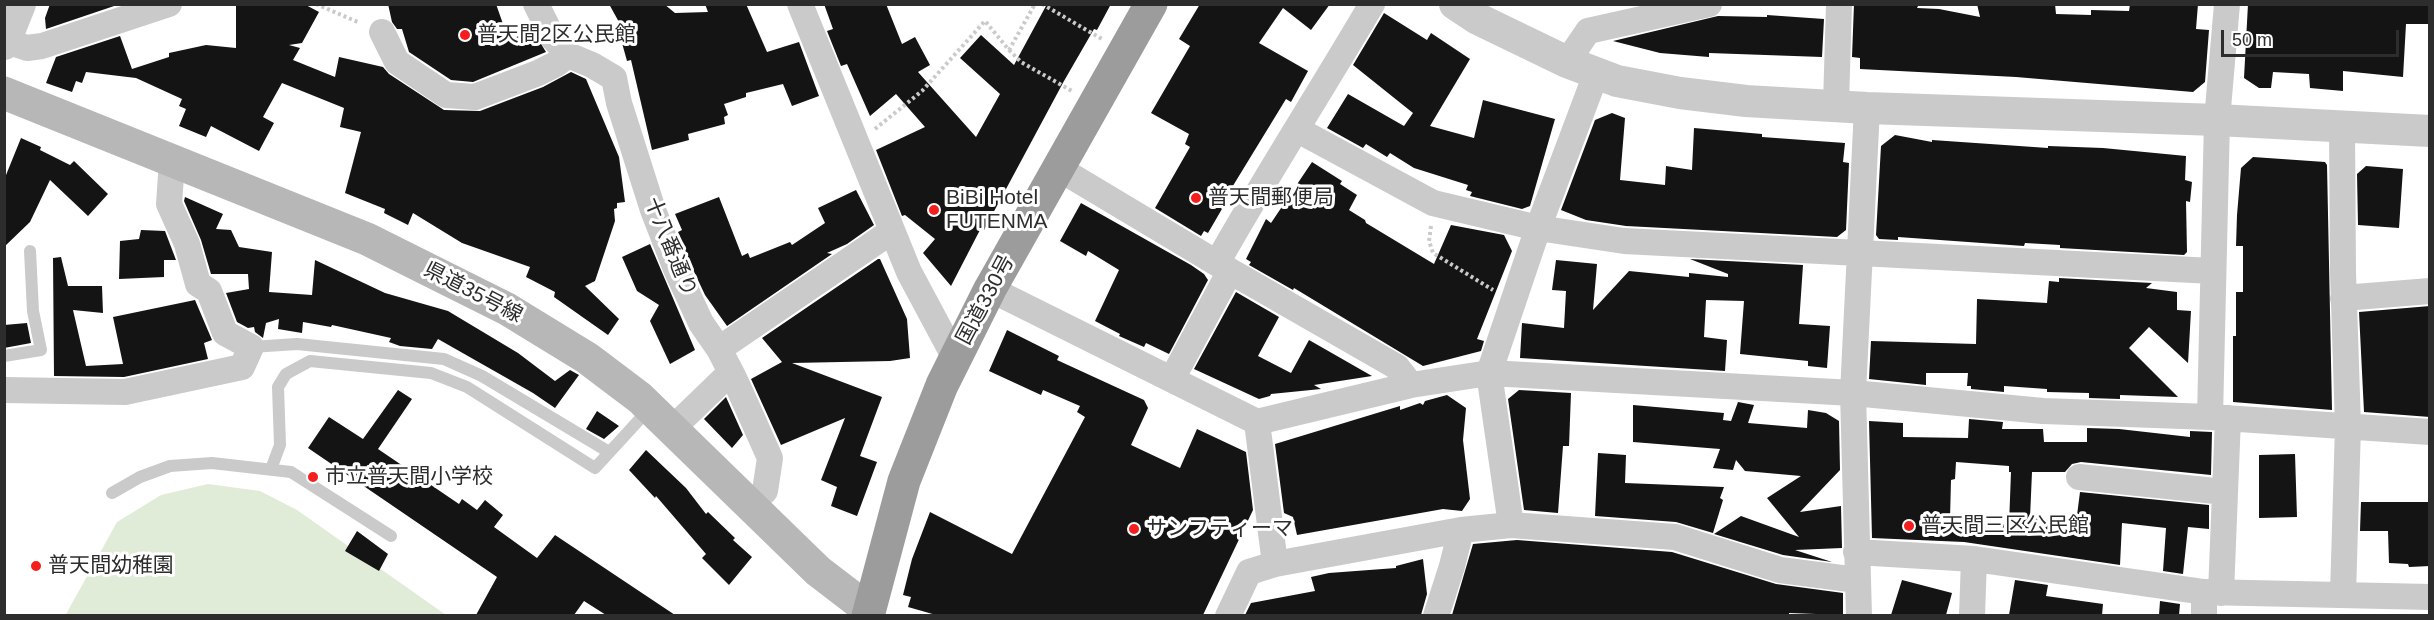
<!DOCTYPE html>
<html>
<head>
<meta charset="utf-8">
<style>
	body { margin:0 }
	#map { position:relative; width:2434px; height:620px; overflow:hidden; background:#fff; font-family:Helvetica,sans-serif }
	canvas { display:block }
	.frame { position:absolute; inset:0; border:6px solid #2d2d2d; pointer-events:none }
	.scale { position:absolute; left:2221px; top:30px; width:178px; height:27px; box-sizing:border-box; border:3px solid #2d2d2d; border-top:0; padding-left:8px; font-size:18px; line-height:21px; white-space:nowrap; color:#2d2d2d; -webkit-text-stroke:4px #fff; paint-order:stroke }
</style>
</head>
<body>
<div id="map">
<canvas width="2434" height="620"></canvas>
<div class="frame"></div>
<div class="scale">50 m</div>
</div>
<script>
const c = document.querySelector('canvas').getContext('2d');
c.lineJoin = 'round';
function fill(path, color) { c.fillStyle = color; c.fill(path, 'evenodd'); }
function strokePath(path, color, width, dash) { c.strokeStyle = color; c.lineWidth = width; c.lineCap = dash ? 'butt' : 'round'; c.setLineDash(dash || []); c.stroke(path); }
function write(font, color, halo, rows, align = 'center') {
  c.font = font + ' Helvetica,"Noto Sans JP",sans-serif'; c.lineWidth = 6; c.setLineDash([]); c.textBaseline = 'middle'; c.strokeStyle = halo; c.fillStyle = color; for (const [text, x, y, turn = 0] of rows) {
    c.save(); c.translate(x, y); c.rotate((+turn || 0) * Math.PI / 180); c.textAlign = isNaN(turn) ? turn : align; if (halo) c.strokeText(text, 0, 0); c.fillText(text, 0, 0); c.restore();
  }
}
fill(new Path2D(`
	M208 484 260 491 297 510 446 615 65 616 117 522 161 495Z`), '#e1ecd8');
fill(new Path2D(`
	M50 4H120L46 29 45 18Z
	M236 4H304L319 12 302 43 289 45 300 48 293 60 335 77 339 57 383 67 389 74 444 110 480 111 543 87 571 72 586 79 619 157 625 202 617 203V208L614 209 615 221 595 281 585 286 619 319 608 335 554 297 555 292 526 277 530 267 462 243 413 213 408 225 384 213 385 209 345 193 361 132 340 127 344 108 282 83 263 117 274 123 259 151 211 126 206 137 179 126 186 109 179 106 182 99 136 78 86 72 82 83 76 81 72 92 46 83 56 57 120 36 132 69 169 57V53L206 45 236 48Z
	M388 4H496L509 41 532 29 546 52 473 82 451 80 409 52 402 29H397L392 22Z
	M609 4H664L675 13 708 12 705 4H746L767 52 799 42 819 96 792 106 783 84 746 93V97L724 104 728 115 724 117 725 124 688 134 689 140 652 150 631 60 627 61 622 43 630 42Z
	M824 4H886L902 44 915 37 930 65 918 72 976 137 1000 94 960 58 981 35 1014 65 1047 4H1111L1097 30 1094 29 1064 81 984 230 981 228 951 286 923 253 935 239 905 215 902 216 876 150 925 127 896 94 870 116 847 64 841 66 827 31 833 29Z
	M1200 4H1330L1311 30 1283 8 1259 43 1308 71 1291 102 1286 99 1231 189 1233 190 1208 233 1204 231 1201 236 1155 208 1190 147 1185 144 1189 134 1151 113 1190 46 1179 39Z
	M1854 4H1919L1917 8 1939 9 1980 17 1977 4H2055L2056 14 2091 15V10L2129 11 2130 4H2198L2196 29 2209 30 2205 82 2193 92 2016 77 1860 69V58L1852 57Z
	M2248 4H2430V24H2406L2403 77 2343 71V91L2310 88 2309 74 2273 72 2271 88H2259L2244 78Z
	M1384 13 1427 40 1431 33 1470 59 1430 126 1474 138 1483 100 1555 119 1530 206 1522 209 1470 196 1472 192 1466 190 1468 185 1414 168 1390 153 1387 157 1366 144 1363 148 1327 128 1348 94 1404 126 1413 113 1353 65Z
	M1767 15 1824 19 1822 57 1709 53V57L1660 53 1613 41 1718 16 1767 17Z
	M1612 113 1625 118 1620 180 1665 185 1666 166 1692 170 1694 128 1762 134V137L1845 143 1843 162 1849 163 1846 230 1837 237 1626 226 1586 220 1561 210 1595 120Z
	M1895 135 1932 142V140L2048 148V146L2103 148 2186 156 2185 180 2192 182 2190 202 2186 201 2187 252 2184 255 2060 248V245L2025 243 2024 246 1898 237V240L1879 239 1876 235 1881 146Z
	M21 138 41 147 40 150 70 165 74 161 108 194 88 216 50 180 30 222 4 247V180Z
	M2253 157 2325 162 2327 165 2332 410 2233 402V336H2236V292H2243V246H2236L2237 215 2241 168Z
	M1312 162 1342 181 1340 184 1357 195 1349 210 1365 220 1366 223 1434 264 1451 225 1504 235 1512 251 1477 339 1484 341 1481 351 1423 366 1294 288 1293 290 1249 265 1251 262 1246 259 1266 219 1271 223Z
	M2366 166 2403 169 2399 228 2358 225 2357 174Z
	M856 190 874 225 847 244 827 253 832 254 727 326 705 295 690 263 678 232 682 230 675 214 719 197 742 256 748 253 750 258 790 242 792 245 825 223 818 208Z
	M185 197 223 214 216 229 231 230 239 247 272 252 269 292 312 295 315 260 385 293 448 311 518 353 555 381 570 370 579 375 555 408 533 393 438 339 432 349 400 346 389 342 391 338 332 325 331 327 303 322 302 333 278 329 279 319 266 323 263 338 255 332 254 327 248 328 237 322 226 293 249 289 248 274H211L201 240 184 201Z
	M1081 203 1191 265 1204 274 1208 280 1169 354 1146 343 1144 347 1119 336 1120 334 1095 321 1119 270 1088 251 1086 256 1060 241Z
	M141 230 165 231 176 260H164V277L119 279 120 241 139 239Z
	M650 244 695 350 670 364 650 321 659 305 637 291 622 257Z
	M61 257 68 286H102L103 313 73 310 86 366 123 364 113 317 195 300 212 340 204 343 208 359 124 377 54 376 53 258Z
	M878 259H880L907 319 910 358 890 361 792 363 882 397 860 456 877 462 857 516 831 506 837 487 821 480 845 418 781 445 751 379 782 362 762 338Z
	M1556 260 1597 264 1593 310 1629 271 1689 277V273L1728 277V274L1690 259 1803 265 1799 324 1830 326 1827 368 1808 366V361L1740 354 1744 301 1706 300 1704 337 1727 340 1725 371 1520 358 1522 323 1564 328 1566 291 1552 290Z
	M2059 278 2152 283 2146 288 2177 292V310L2191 311 2188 363 2149 327 2129 348 2178 397 2120 395V399L2089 398V393L2047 392V389L2004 386V392L1971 389V386H1967L1968 373H1926V385L1869 379 1871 341 1976 344 1977 299 2047 303 2049 281 2059 282Z
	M1236 292 1279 317 1258 356 1291 373 1309 340 1372 376 1314 385 1321 389 1271 394 1270 396 1259 399 1194 369Z
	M2430 306V417L2364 412 2359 312Z
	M27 323 31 343 4 348V325Z
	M1007 330 1059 356 1057 360 1144 400 1148 408 1131 445 1180 468 1197 429 1246 452 1253 510 1203 615H936L908 607 911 597 903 595 912 559 930 512 1012 554 1085 417 1077 412 1080 406 1043 390 1041 395 989 371Z
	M398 390 412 399 378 449 459 504 462 499 477 510 485 500 503 515 494 527 537 558 555 535 675 615H606L584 601 574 615H476L497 577 308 448 329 417 363 439Z
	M1519 390 1571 393 1569 446H1563L1558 513 1524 510 1508 399Z
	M1447 395 1466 408 1463 440 1470 499 1462 511 1443 509 1297 535 1293 517 1284 513 1275 444 1400 406V410L1420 403 1423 405 1425 401Z
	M726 397 743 435 732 448 704 419Z
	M1738 402 1754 405 1748 423 1807 428 1808 410 1826 413 1839 421 1840 470 1800 512 1841 506 1842 548 1795 550 1832 562 1783 555 1714 534 1741 516 1799 537 1767 498 1801 476 1745 471 1736 460 1733 470 1713 468 1720 449 1633 442V405L1724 413 1723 420 1731 421Z
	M597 411 619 426 604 439 586 429Z
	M1969 419 2003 422 2002 429H2043L2044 442H2087V428L2119 429 2190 437V431L2212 432 2211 475 2081 462 2072 464 2065 472H2032L2030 518 2076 523 2080 492 2209 505V529L2188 527 2183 574 2163 571 2166 528 2122 523 2120 565 1964 542 1872 538 1869 421 1903 423V437L1968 438ZM1956 462 2009 466V472H2011L2009 525 1950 519 1951 480 1955 479Z
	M646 450 686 488 706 514 708 512 735 538 733 540 752 557 729 585 702 558 706 554 656 496 655 498 629 470Z
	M1598 453 1626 455 1625 483 1724 487 1720 498 1723 500 1713 533 1676 522 1595 516Z
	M2295 454 2297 517 2259 518V455Z
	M2361 502H2430V566L2409 567 2408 564 2389 563 2388 531H2360Z
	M357 531 388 554 379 571 345 551Z
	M1517 540 1672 552 1776 584 1843 593V615L1789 613V615H1452L1473 544Z
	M1423 559 1427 594 1421 615H1245L1251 603 1315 591 1311 577 1329 573 1396 568V566Z
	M1902 580 1952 593 1946 615H1891Z
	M2015 580 2048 585 2046 596 2103 604 2102 615H2009Z
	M2160 601 2180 604 2179 615H2159Z`), '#141414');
strokePath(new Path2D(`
	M316 4 360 23
	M1042 4 1102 39
	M1009 50 1021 62 1072 91
	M875 129 922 91 985 21 1009 50 1035 4
	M1431 226 1429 241 1433 253 1493 290`), '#cacaca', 4, [3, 3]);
strokePath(new Path2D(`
	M251 347 297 344 444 359 482 376 609 452
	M4 356 41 350 33 311 30 251
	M271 469 280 445 278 387 286 374 310 361 431 373 467 387 595 468 650 408
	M112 493 140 477 170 466 212 463 291 472 391 536`), '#cacaca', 12);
strokePath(new Path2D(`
	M536 4 553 38 568 55 592 65 614 78 619 103 653 210 676 269 701 323 719 349 735 380 770 458 765 491 749 505
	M800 4 909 272 955 358
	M382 32 397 62 446 95 475 97 538 73 556 64 568 55
	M6 41 27 48 42 46 169 4
	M1567 62 1588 31 1709 4
	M1836 104 1839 4
	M2342 127 2343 272 2348 426 2343 595
	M1298 130 1433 203 1538 228 1624 241 2213 271
	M1058 168 1230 271 1397 367 1411 385
	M1217 263C1266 176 1321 91 1372 4
	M990 289 1257 422 1411 385 1489 373 1853 393 2043 411 2210 417 2430 432
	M2343 298 2430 291
	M719 349 892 231
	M1172 379 1230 271
	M4 390 125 392 242 367 251 347 225 333 209 291 198 284 187 244 169 204 172 161
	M2210 417 2217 120 2227 4
	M1257 422 1275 564
	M672 429 731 372
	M2079 477 2225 492
	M1511 525 1489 373 1538 228 1596 74
	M1856 552 1974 559 2204 592 2430 597
	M2204 592V616
	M2221 593 2228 418
	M1228 616 1249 572 1275 564 1461 530
	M1436 616 1452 566 1461 530 1511 525 1675 537 1780 570 1857 580
	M1859 616 1853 393 1867 108
	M1972 616 1974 559`), '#cacaca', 26);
strokePath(new Path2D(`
	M1455 4 1476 18 1567 62 1617 81 1680 93 1746 101 1867 108 2217 120 2430 131
	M4 44 20 4`), '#cacaca', 32);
strokePath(new Path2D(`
	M4 93 367 239 507 309 587 358 640 398 818 571 869 610`), '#b7b7b7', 33);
strokePath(new Path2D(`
	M868 616 904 481 942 385 990 289 1151 4`), '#9c9c9c', 33);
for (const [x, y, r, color] of [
	[465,35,6,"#f51e1e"],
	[1196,198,6,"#f51e1e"],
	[934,210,6,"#f51e1e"],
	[313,477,6,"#f51e1e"],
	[1909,526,6,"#f51e1e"],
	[1134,529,6,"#f51e1e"],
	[36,566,6,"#f51e1e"]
]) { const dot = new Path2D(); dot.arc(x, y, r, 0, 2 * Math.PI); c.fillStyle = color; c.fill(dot); strokePath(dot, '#fff', 2); }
write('21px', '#2d2d2d', '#fff', [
	["普天間2区公民館",477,35],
	["BiBi Hotel",946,198],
	["FUTENMA",946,222],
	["普天間郵便局",1208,198],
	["市立普天間小学校",325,477],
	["普天間三区公民館",1921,526],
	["サンフティーマ",1146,529],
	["普天間幼稚園",48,566]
], 'left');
write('21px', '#2d2d2d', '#fff', [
	["十八番通り",670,247,68],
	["県道35号線",473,293,27],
	["国道330号",986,300,-62]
]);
</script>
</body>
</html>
